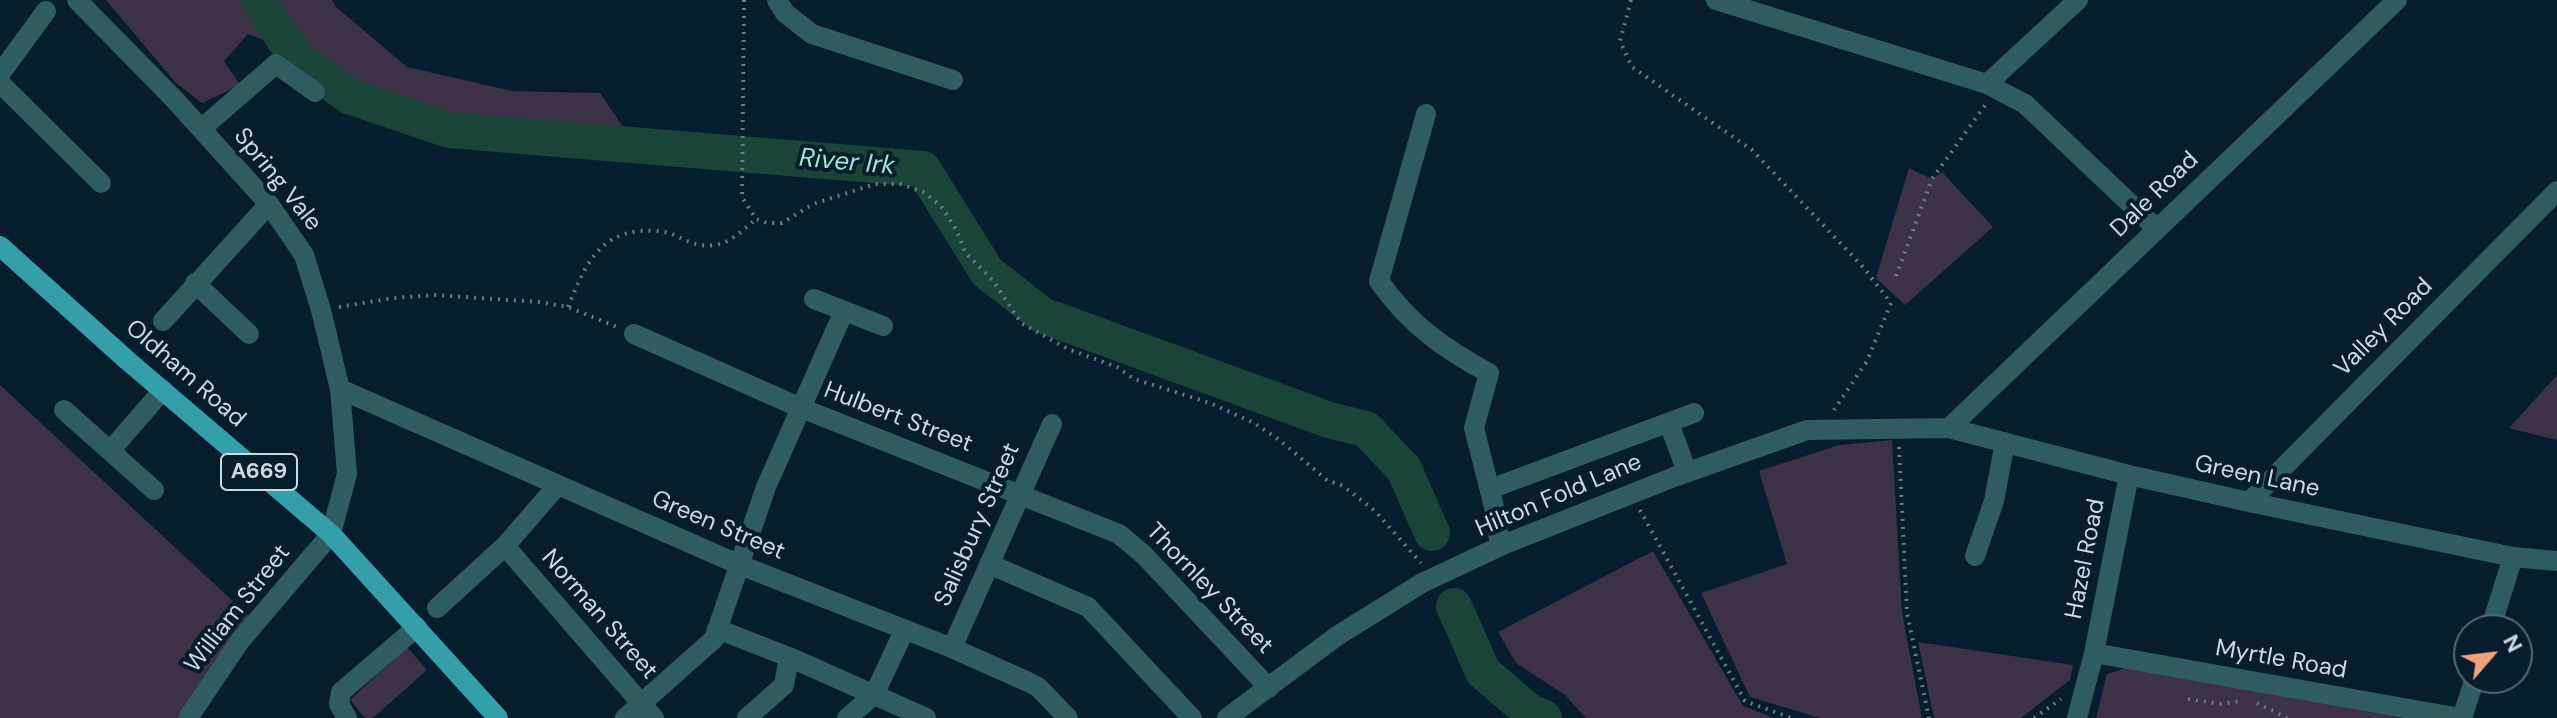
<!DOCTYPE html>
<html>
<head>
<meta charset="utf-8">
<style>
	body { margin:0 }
	#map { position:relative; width:2557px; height:718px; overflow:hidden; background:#051d2c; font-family:"DM Sans",sans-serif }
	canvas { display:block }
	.north { position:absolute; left:2453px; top:614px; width:80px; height:80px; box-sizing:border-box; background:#051d2c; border:2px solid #546875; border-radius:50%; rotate:62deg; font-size:22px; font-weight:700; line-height:32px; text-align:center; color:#cbd9e3 }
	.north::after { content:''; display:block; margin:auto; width:28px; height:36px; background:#f0a278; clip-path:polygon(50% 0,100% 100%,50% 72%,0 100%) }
</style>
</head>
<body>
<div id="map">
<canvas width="2557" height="718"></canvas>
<div class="north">N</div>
</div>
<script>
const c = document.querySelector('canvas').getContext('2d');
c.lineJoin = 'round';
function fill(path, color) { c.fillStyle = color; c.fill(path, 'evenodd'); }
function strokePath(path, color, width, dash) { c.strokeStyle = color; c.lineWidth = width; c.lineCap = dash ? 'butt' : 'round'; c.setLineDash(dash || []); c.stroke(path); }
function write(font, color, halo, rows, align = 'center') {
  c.font = font + ' "DM Sans",sans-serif'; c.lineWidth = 8; c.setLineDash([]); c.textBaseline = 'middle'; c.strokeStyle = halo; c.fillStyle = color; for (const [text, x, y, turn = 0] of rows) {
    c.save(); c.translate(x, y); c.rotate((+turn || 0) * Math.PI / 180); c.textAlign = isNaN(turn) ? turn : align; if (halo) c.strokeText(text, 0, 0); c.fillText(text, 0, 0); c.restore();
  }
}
fill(new Path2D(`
	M106 0H332L336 7 407 67 512 91 600 93 627 133 520 126 430 133 353 106 276 45 248 34 224 61 240 85 202 103 175 82Z
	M1909 168 1932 179 1942 172 1993 227 1905 305 1876 278Z
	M2557 375V440L2509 428Z
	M0 385 249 616 198 718H0Z
	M1892 440 1902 612 1922 718H1820L1750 697 1701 593 1787 564 1759 471 1839 445Z
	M1653 551 1743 706 1774 718H1586L1565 695 1516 663 1498 632Z
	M1918 642 2073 665 2070 680 2021 718H1934Z
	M407 647 427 670 373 718H365L350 700Z
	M2129 667 2400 718H2096L2107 674Z`), '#3c3146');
strokePath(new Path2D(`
	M259 0 295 57 349 96 449 130 923 169 987 272 1042 315 1329 420 1366 429 1404 469 1432 533
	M1454 606 1483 672 1530 712 1544 718`), '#1b4438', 36);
strokePath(new Path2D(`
	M744 0 742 197 756 219 767 223H782L813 204 875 184H900L923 192 941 206 957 231 965 252 994 282 1021 323 1068 349 1117 367 1134 379 1210 403 1254 423 1278 439 1327 480 1343 486 1375 511 1421 563
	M1631 0 1620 41 1632 67 1752 150 1863 267 1891 303 1867 361 1834 410
	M1896 276 1932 179 1986 104
	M339 307 393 298 435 295 539 302 568 307 617 327
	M568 307C583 270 597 234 641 231 651 230 663 231 672 234 686 240 698 248 714 245 731 243 743 230 756 219
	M1899 447 1907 613 1929 718
	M1640 510 1745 701 1791 718
	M2188 699 2221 704 2241 701
	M2257 703 2287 718
	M2034 718 2061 699`), '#677a87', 4, [2, 6]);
strokePath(new Path2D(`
	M77 0 174 99 269 204 304 255 321 310 340 389 347 474 331 534 240 641 188 718
	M777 0 785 13 812 34 953 80
	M1716 0 1987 84 2025 104 2157 229
	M0 74 46 11
	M0 83 101 183
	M1987 84 2078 0
	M1426 114 1379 281C1409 324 1444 349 1489 373L1474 428 1494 507 1500 546
	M201 129 276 64 315 92
	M195 283 249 334
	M814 299 883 326
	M163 321 269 204
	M634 334 801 408 1119 534 1144 555 1269 688
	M340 389 740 565 952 648 1026 681 1038 687 1068 718
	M64 410 154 490
	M1669 423 1687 472
	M1949 428 2397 0
	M110 451 163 390
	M1490 489 1694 413
	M2249 502 2557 191
	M505 546 654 718
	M1975 556 1994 501 2005 442
	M989 564 1088 607 1192 718
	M437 608 505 546 557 486
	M717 629 789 657 926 718
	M2490 630 2513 557
	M952 648 1052 424
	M2094 653 2460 718
	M347 718 339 704 341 692 417 627
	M625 718 714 639 766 487 844 311
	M747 718 784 685 789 657
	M847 718 874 695 904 631
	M1227 718 1337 636 1422 583 1505 544 1674 477 1807 430 1949 428 2129 475 2249 502 2513 557 2557 561
	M2077 718 2094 653 2129 475
	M2462 718 2475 678`), '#2f5c61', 20);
strokePath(new Path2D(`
	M0 246 128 361 331 534 498 718`), '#349ea9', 20);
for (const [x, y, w] of [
	[259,472,76]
]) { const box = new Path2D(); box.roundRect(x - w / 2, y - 18, w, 36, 6); c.fillStyle = '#051d2c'; c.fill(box); strokePath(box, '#cbd9e3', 2); }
write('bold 22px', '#cbd9e3', null, [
	["A669",259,472]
]);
write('24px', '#cbd9e3', '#051d2c', [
	["Spring Vale",277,180,51],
	["Dale Road",2155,195,-44],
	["Valley Road",2384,328,-45],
	["Oldham Road",185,374,41],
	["Hulbert Street",898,418,21],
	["Green Lane",2257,477,12],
	["Hilton Fold Lane",1559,496,-23],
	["Salisbury Street",978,525,-66],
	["Green Street",718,526,23],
	["Hazel Road",2086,559,-79],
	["Thornley Street",1209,589,46],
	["William Street",238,609,-52],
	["Norman Street",599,615,49],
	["Myrtle Road",2281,660,10]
]);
write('italic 26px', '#9ce6ce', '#051d2c', [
	["River Irk",847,163,5]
]);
</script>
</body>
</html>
